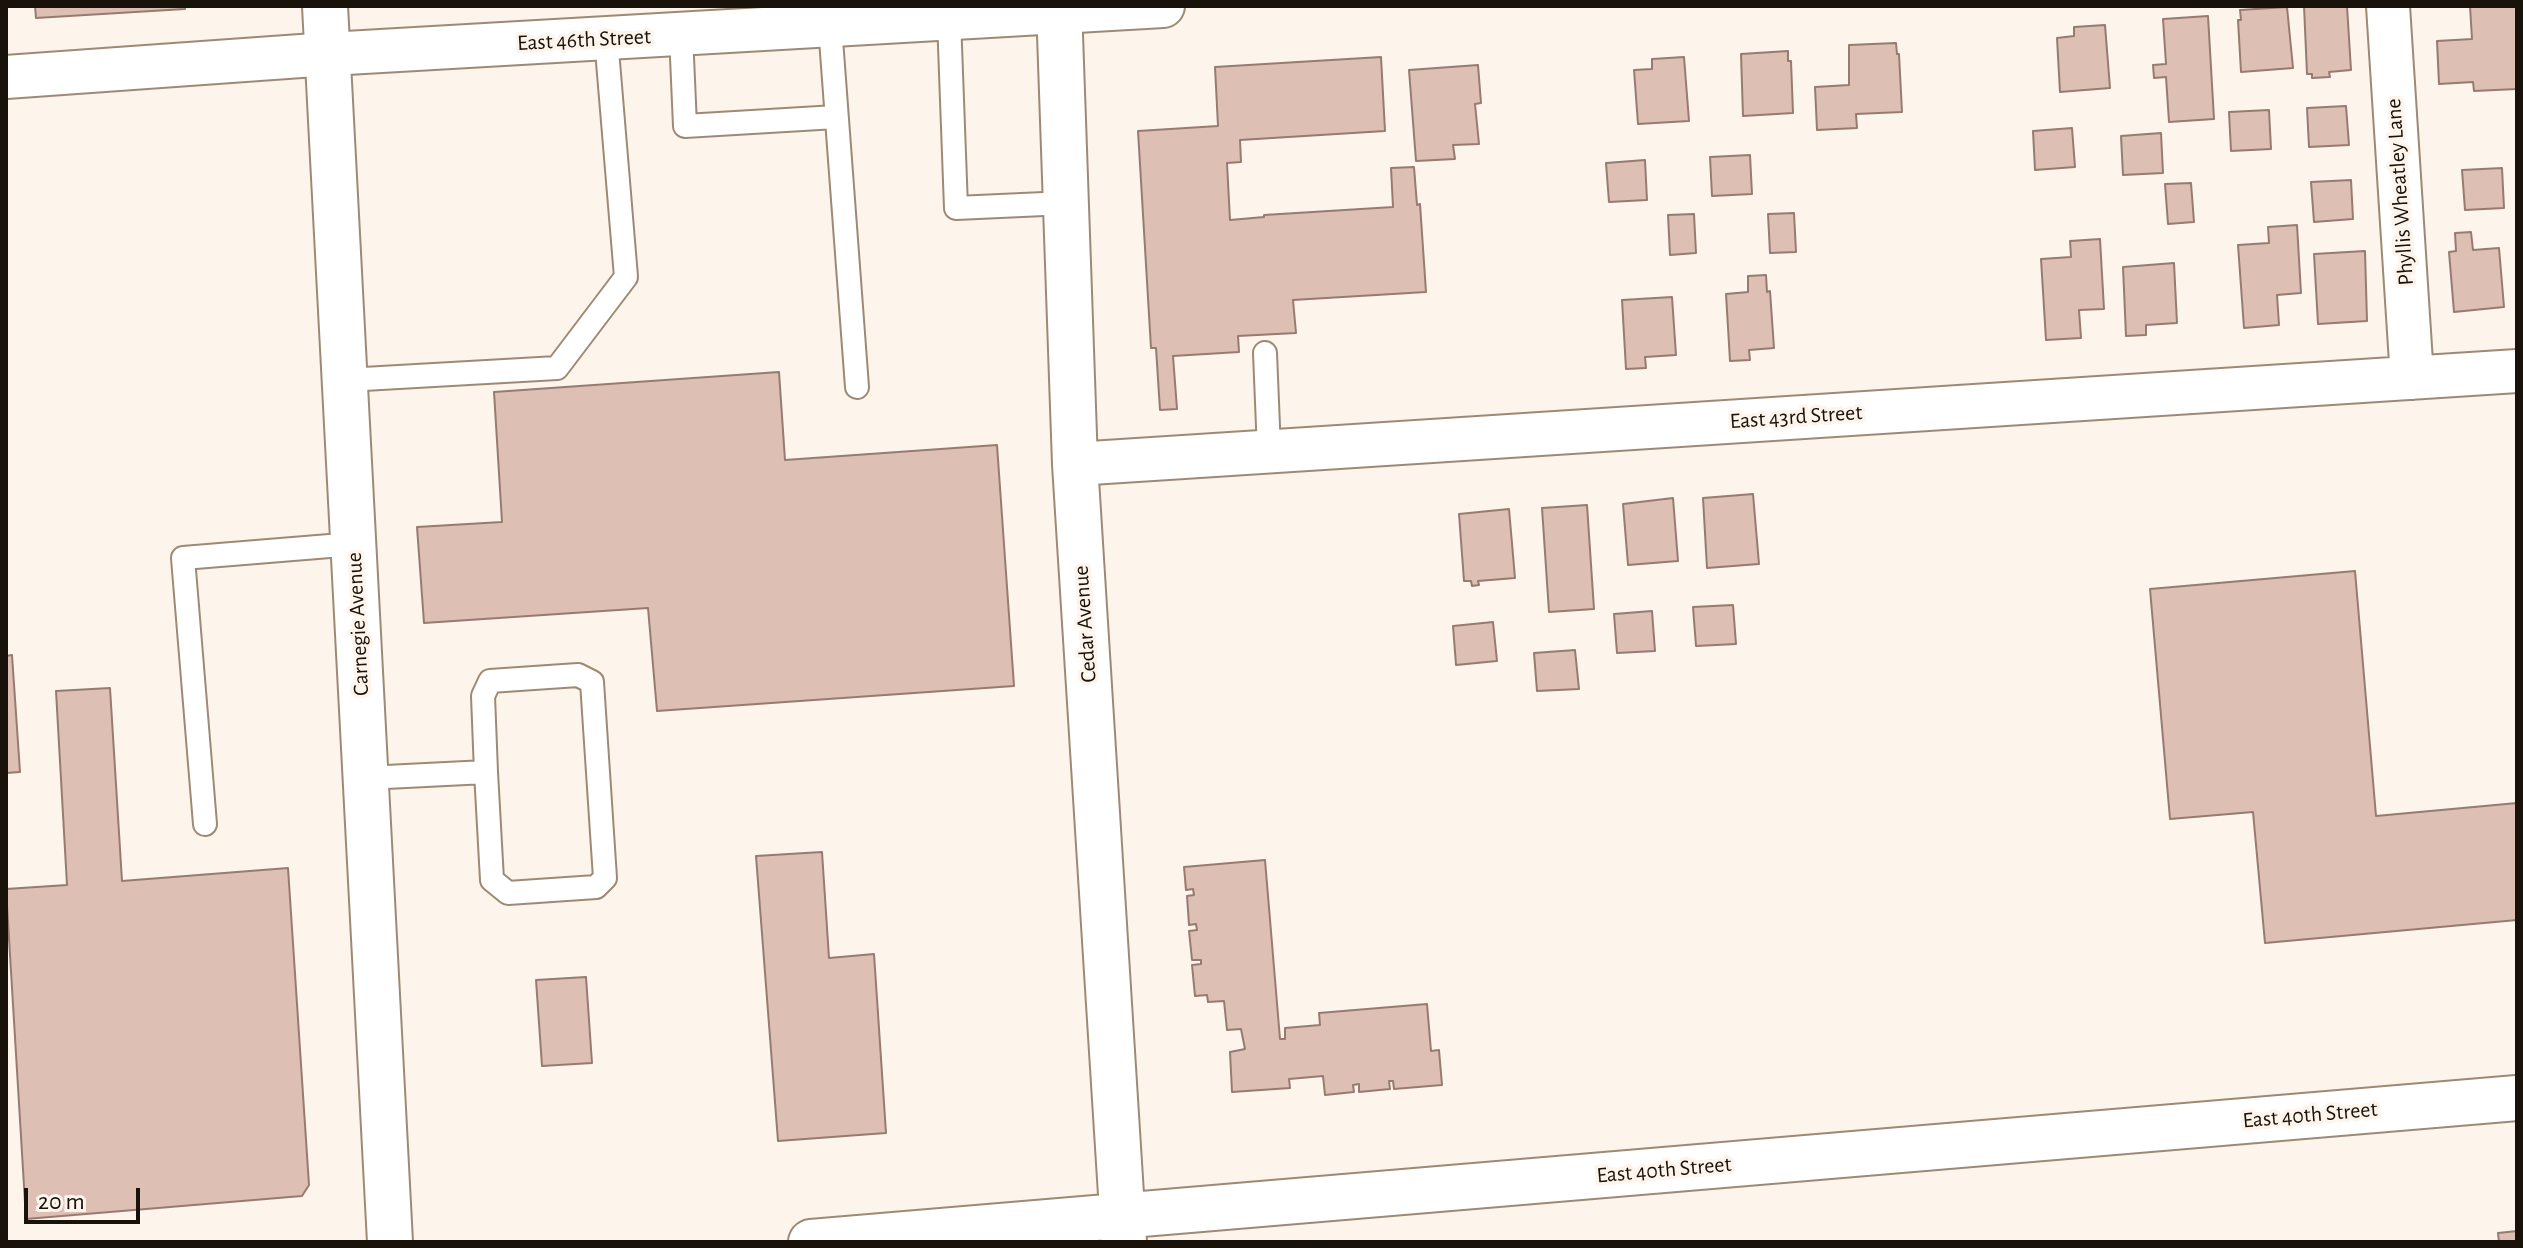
<!DOCTYPE html>
<html>
<head>
<meta charset="utf-8">
<style>
	body { margin:0 }
	#map { position:relative; width:2523px; height:1248px; overflow:hidden; background:#fdf4eb; font-family:"Alegreya Sans",sans-serif }
	canvas { display:block }
	.frame { position:absolute; inset:0; border:8px solid #19120a; pointer-events:none }
	.scale { position:absolute; left:24px; top:1188px; width:116px; height:36px; box-sizing:border-box; border:4px solid #19120a; border-top:0; padding-left:10px; font-size:24px; line-height:28px; white-space:nowrap; color:#19120a; -webkit-text-stroke:6px #fdf4eb; paint-order:stroke }
</style>
</head>
<body>
<div id="map">
<canvas width="2523" height="1248"></canvas>
<div class="frame"></div>
<div class="scale">20 m</div>
</div>
<script>
const c = document.querySelector('canvas').getContext('2d');
c.lineJoin = 'round';
function fill(path, color) { c.fillStyle = color; c.fill(path, 'evenodd'); }
function strokePath(path, color, width, dash) { c.strokeStyle = color; c.lineWidth = width; c.lineCap = dash ? 'butt' : 'round'; c.setLineDash(dash || []); c.stroke(path); }
function write(font, color, halo, rows, align = 'center') {
  c.font = font + ' "Alegreya Sans",sans-serif'; c.lineWidth = 7; c.setLineDash([]); c.textBaseline = 'middle'; c.strokeStyle = halo; c.fillStyle = color; for (const [text, x, y, turn = 0] of rows) {
    c.save(); c.translate(x, y); c.rotate((+turn || 0) * Math.PI / 180); c.textAlign = isNaN(turn) ? turn : align; if (halo) c.strokeText(text, 0, 0); c.fillText(text, 0, 0); c.restore();
  }
}
const building = new Path2D(`
	M35 6H185V9L36 18Z
	M2304 6H2347L2351 70 2329 72 2330 77 2312 78V74H2307Z
	M2470 6H2517V89L2474 91 2473 82 2439 84 2437 41 2472 39Z
	M2287 7 2293 68 2241 72 2238 20H2241L2240 10Z
	M2208 16 2214 119 2169 122 2166 77 2154 78 2153 65 2166 64 2163 19Z
	M2105 25 2110 88 2060 92 2057 38 2074 36V27Z
	M1896 43 1897 54H1899L1902 112 1856 114 1857 128 1817 130 1815 87 1849 85V45Z
	M1788 51V61H1791L1793 113 1743 116 1741 54Z
	M1381 57 1385 131 1240 140 1241 162 1227 163 1230 220 1264 217V215L1393 207 1391 168 1414 167 1417 205 1420 204 1426 292 1293 300 1296 333 1238 336 1239 352 1173 356 1177 409 1160 410 1156 348H1151L1138 131 1218 126 1215 67Z
	M1684 57 1689 121 1638 124 1634 70 1652 69V59Z
	M1478 65 1481 103 1475 104 1479 144 1453 145 1455 159 1416 161 1409 70Z
	M2346 106 2349 145 2309 147 2307 108Z
	M2269 110 2271 149 2231 151 2229 112Z
	M2072 128 2075 167 2035 170 2033 131Z
	M2161 133 2163 173 2123 175 2121 136Z
	M1750 155 1752 194 1712 196 1710 157Z
	M1645 160 1647 200 1609 202 1606 163Z
	M2502 168 2504 208 2465 210 2462 170Z
	M2351 180 2353 219 2314 222 2311 182Z
	M2191 183 2194 222 2168 224 2165 184Z
	M1794 213 1796 252 1770 253 1768 214Z
	M1694 214 1696 253 1670 255 1668 215Z
	M2297 225 2301 293 2277 295 2279 325 2244 328 2238 245 2269 243 2268 227Z
	M2471 232 2473 250 2499 248 2504 307 2454 312 2449 252 2456 251 2455 233Z
	M2100 239 2104 309 2079 310 2081 338 2046 340 2041 259 2071 257 2070 241Z
	M2365 251 2367 321 2318 324 2314 254Z
	M2174 263 2177 323 2146 325V335L2126 336 2123 267Z
	M1766 275 1767 292 1770 291 1774 348 1749 350 1750 360 1730 361 1726 294 1748 292V276Z
	M1672 297 1676 355 1645 357 1646 368 1626 369 1622 300Z
	M779 372 785 460 997 445 1014 686 657 711 648 608 424 623 417 527 502 522 494 392Z
	M1753 494 1759 564 1707 568 1703 498Z
	M1673 498 1678 561 1628 565 1623 504Z
	M1587 505 1594 609 1549 612 1542 508Z
	M1509 509 1515 578 1478 581 1479 585 1472 586 1471 581H1464L1459 514Z
	M2355 571 2376 816 2517 803V920L2265 943 2253 812 2170 819 2150 589Z
	M1733 605 1736 644 1696 646 1693 607Z
	M1652 611 1655 651 1617 653 1614 614Z
	M1493 622 1497 661 1456 665 1453 626Z
	M1575 650 1579 689 1537 691 1534 653Z
	M12 655 20 772 6 773V656Z
	M110 688 122 881 288 868 309 1185 302 1196 26 1219 6 889 67 885 56 691Z
	M822 852 829 958 874 954 886 1133 778 1141 756 856Z
	M1265 860 1280 1039H1285V1028L1320 1025 1319 1013 1427 1004 1431 1051 1439 1050 1442 1085 1394 1089 1393 1081H1389L1390 1089 1359 1092V1084L1353 1085 1354 1092 1325 1095 1323 1076 1289 1079 1290 1088 1232 1092 1230 1052 1245 1049 1241 1029 1227 1030 1224 1001 1208 1002 1207 995 1195 996 1192 965 1201 964V960H1192L1189 931 1197 930 1196 924 1189 925 1187 896 1194 895 1193 889 1186 890 1184 867Z
	M586 977 592 1063 542 1066 536 980Z
	M2517 1231V1242H2499L2498 1233Z`);
fill(building, '#ddbfb3');
strokePath(building, '#977b70', 2);
const service = new Path2D(`
	M949 19 956 208 1066 203
	M830 26 857 387
	M681 34 685 126 836 117
	M1265 353 1269 451
	M346 380 557 368 626 277 606 38
	M366 778 486 772 492 880 508 893 596 887 605 878 592 682 578 675 490 681 483 696 486 772
	M205 824 183 558 354 544`);
const minor = new Path2D(`
	M2388 6 2412 378
	M6 77 329 54 1163 6
	M1075 464 2517 371`);
const tertiary = new Path2D(`
	M1059 6 1075 464 1124 1242
	M811 1242 2517 1098`);
const secondary = new Path2D(`
	M325 6 390 1242`);
strokePath(service, '#9d8a74', 26);
strokePath(minor, '#9d8a74', 46);
strokePath(tertiary, '#9d8a74', 48);
strokePath(secondary, '#9d8a74', 48);
strokePath(service, '#fff', 22);
strokePath(minor, '#fff', 42);
strokePath(tertiary, '#fff', 44);
strokePath(secondary, '#fff', 44);
write('22px', '#19120a', '#fdf4eb', [
	["East 46th Street",584,40,-3],
	["Phyllis Wheatley Lane",2400,192,-94],
	["East 43rd Street",1796,417,-4],
	["Carnegie Avenue",358,624,-93],
	["Cedar Avenue",1085,624,-94],
	["East 40th Street",2310,1115,-5],
	["East 40th Street",1664,1170,-5]
]);
</script>
</body>
</html>
